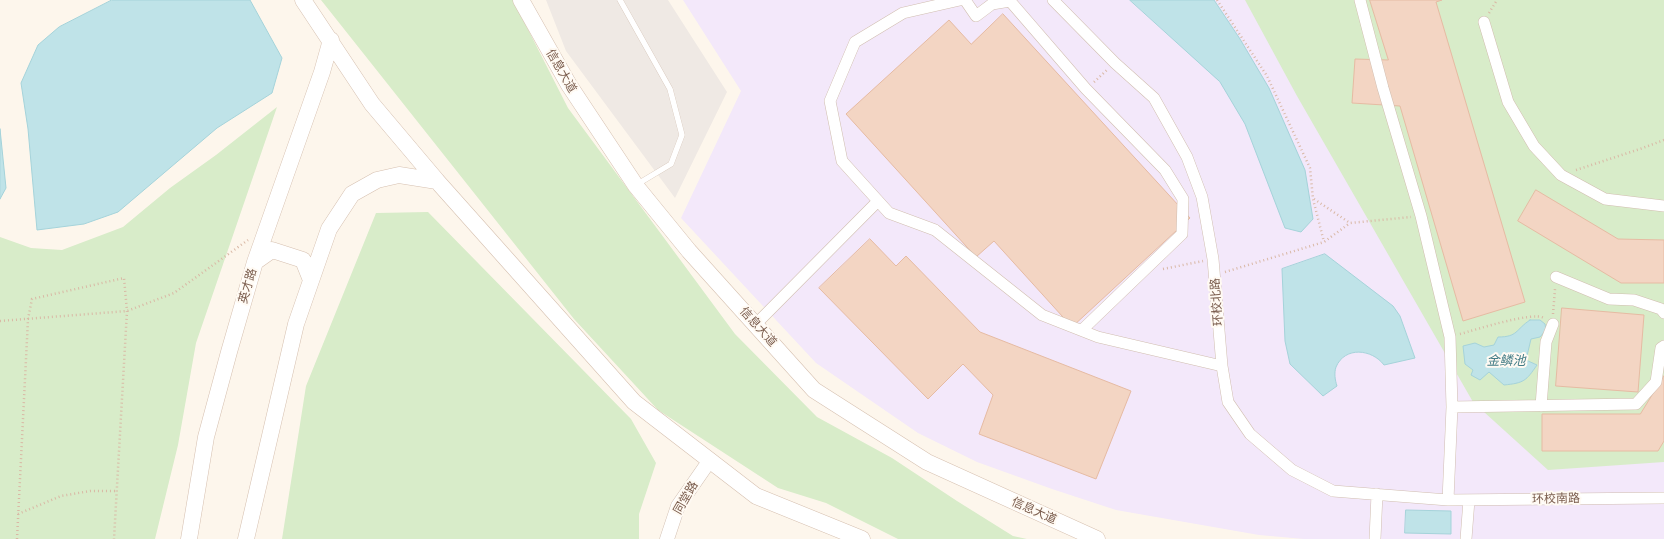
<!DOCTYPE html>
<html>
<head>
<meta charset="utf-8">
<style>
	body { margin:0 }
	canvas { display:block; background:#fdf6ec }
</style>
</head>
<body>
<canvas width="1664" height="539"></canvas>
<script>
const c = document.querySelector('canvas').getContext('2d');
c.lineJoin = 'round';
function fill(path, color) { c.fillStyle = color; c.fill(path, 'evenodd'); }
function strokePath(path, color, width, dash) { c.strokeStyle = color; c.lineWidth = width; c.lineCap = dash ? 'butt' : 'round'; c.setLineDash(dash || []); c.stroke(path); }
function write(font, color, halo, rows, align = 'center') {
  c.font = font + ' Rubik,"Noto Sans SC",sans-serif'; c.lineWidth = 4; c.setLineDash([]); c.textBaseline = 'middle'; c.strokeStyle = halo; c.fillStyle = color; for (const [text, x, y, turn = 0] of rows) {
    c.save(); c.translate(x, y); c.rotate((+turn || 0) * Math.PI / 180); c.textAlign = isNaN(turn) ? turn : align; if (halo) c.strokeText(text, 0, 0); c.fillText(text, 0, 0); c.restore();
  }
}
fill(new Path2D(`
	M546 0H668L727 92 675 198 566 51Z`), '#efe9e4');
fill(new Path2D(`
	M683 0H1664V539H1304L1259 535 1116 510 1052 489 977 462 918 433 816 363 681 218 741 91Z`), '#f3e8fa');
fill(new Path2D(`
	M321 0H513L568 108 735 334 817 417 892 458 957 501 1013 536 1027 539H898L826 503 778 488 658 410 574 319Z
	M1245 0H1664V462L1548 470 1473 402 1297 96Z
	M277 107 196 343 178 445 155 539H0V237L31 248 62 250 123 227 170 188 216 155Z
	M428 212 631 419 656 463 639 514V539H282L306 386 376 213Z`), '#d8ecc9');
const water = new Path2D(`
	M112 0H250L282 58 272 93 217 128 118 212 84 224 37 230 28 129 21 83 38 45 59 27Z
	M1130 0H1214L1240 39 1269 88 1305 170 1313 219 1301 232 1285 228 1245 124 1220 82Z
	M0 129 6 188 0 199Z
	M1325 254 1393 306 1400 316 1415 358 1384 365C1372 349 1345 346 1336 367 1334 373 1335 380 1337 386L1323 396 1290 364 1285 341 1282 269Z
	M1530 320H1540L1545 324 1546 330 1540 337 1531 339 1526 360 1537 365C1526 381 1524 383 1504 385L1489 372 1480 380 1471 375 1473 370 1465 364 1463 346 1475 343 1484 347 1494 345 1498 337C1518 337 1515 330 1530 320Z
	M1406 510 1451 511V534L1405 533Z`);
fill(water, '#bfe3e8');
strokePath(water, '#a5d3da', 1);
const building = new Path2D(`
	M1370 0H1442L1436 2 1525 302 1463 321 1400 106 1352 103 1355 59 1388 60Z
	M1003 14 1190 218 1072 327 994 241 976 257 846 114 949 20 971 44Z
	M1536 190 1618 239 1664 240V283H1621L1518 221Z
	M870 239 896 266 906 256 980 332 1131 391 1096 479 979 434 993 395 963 364 928 399 819 288Z
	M1562 308 1644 315 1638 392 1556 386Z
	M1664 376V441L1658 451H1542V414H1640Z`);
fill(building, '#f3d5c3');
strokePath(building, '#e6bba3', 1);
const service = new Path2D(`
	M620 0 670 89 682 135 671 164 636 185`);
const minor = new Path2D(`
	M960 0 903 13 855 42 830 101 842 161 889 213 935 230 1042 315 1098 337 1222 366
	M965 0 976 16 992 4 1010 1 1086 89 1165 170 1183 199 1182 234 1082 330
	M1053 0 1115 63 1154 98 1187 157 1202 197 1213 259 1222 366 1228 402 1250 434 1292 470 1333 491 1448 500 1664 498
	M1360 0 1383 88 1421 216 1450 337 1452 407 1448 500
	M1484 22 1508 102 1534 146 1561 175 1605 199 1664 206
	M1556 277 1609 299 1634 300 1661 309 1664 313
	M755 325 878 201
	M1541 406 1546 342 1553 324
	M1452 407 1636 404 1656 382 1661 348 1664 346
	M1375 539 1377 494
	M1466 539 1469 500`);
const tertiary = new Path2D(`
	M667 539 678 506 710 460`);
const secondary = new Path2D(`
	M303 0 372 104 437 181 634 402 756 496 862 539
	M521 0 569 85 636 186 689 251 814 390 927 462 1097 539
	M255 262 272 250 303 260 311 280
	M189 539 206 437 229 352 255 262 322 72 331 40
	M246 539 296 324 329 229 352 194 377 180 399 175 437 181`);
strokePath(service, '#d1beb0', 6);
strokePath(minor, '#d1beb0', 12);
strokePath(tertiary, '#d1beb0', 15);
strokePath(secondary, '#d6c0b0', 17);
strokePath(new Path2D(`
	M1217 0 1267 76 1310 168 1313 199 1324 242
	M1489 13 1497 0
	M1094 82 1107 70
	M1576 170 1640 149 1664 140
	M1314 199 1350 223 1411 217
	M1163 269 1203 261
	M1225 272 1324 242 1350 223
	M1553 314 1555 289
	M0 321 127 311 174 293 248 240
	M1460 334C1475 330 1533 311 1544 318
	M18 514 61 496 90 491H117
	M17 539 28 319 32 299 124 278 127 311 114 539`), '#d9b8a5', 2.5, [1, 3]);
strokePath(service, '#fff', 5.5);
strokePath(minor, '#fff', 11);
strokePath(tertiary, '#fff', 14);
strokePath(secondary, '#fff', 16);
write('12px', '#7a5c4d', '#fffaf3', [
	["信息大道",561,71,60],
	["英才路",248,286,-74],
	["环校北路",1217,302,-94],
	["信息大道",758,327,48],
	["同堂路",686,498,-60],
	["环校南路",1556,499,-1],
	["信息大道",1034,511,24]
]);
write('italic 13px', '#437c86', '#fffaf3', [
	["金鳞池",1506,361]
]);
</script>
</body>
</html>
